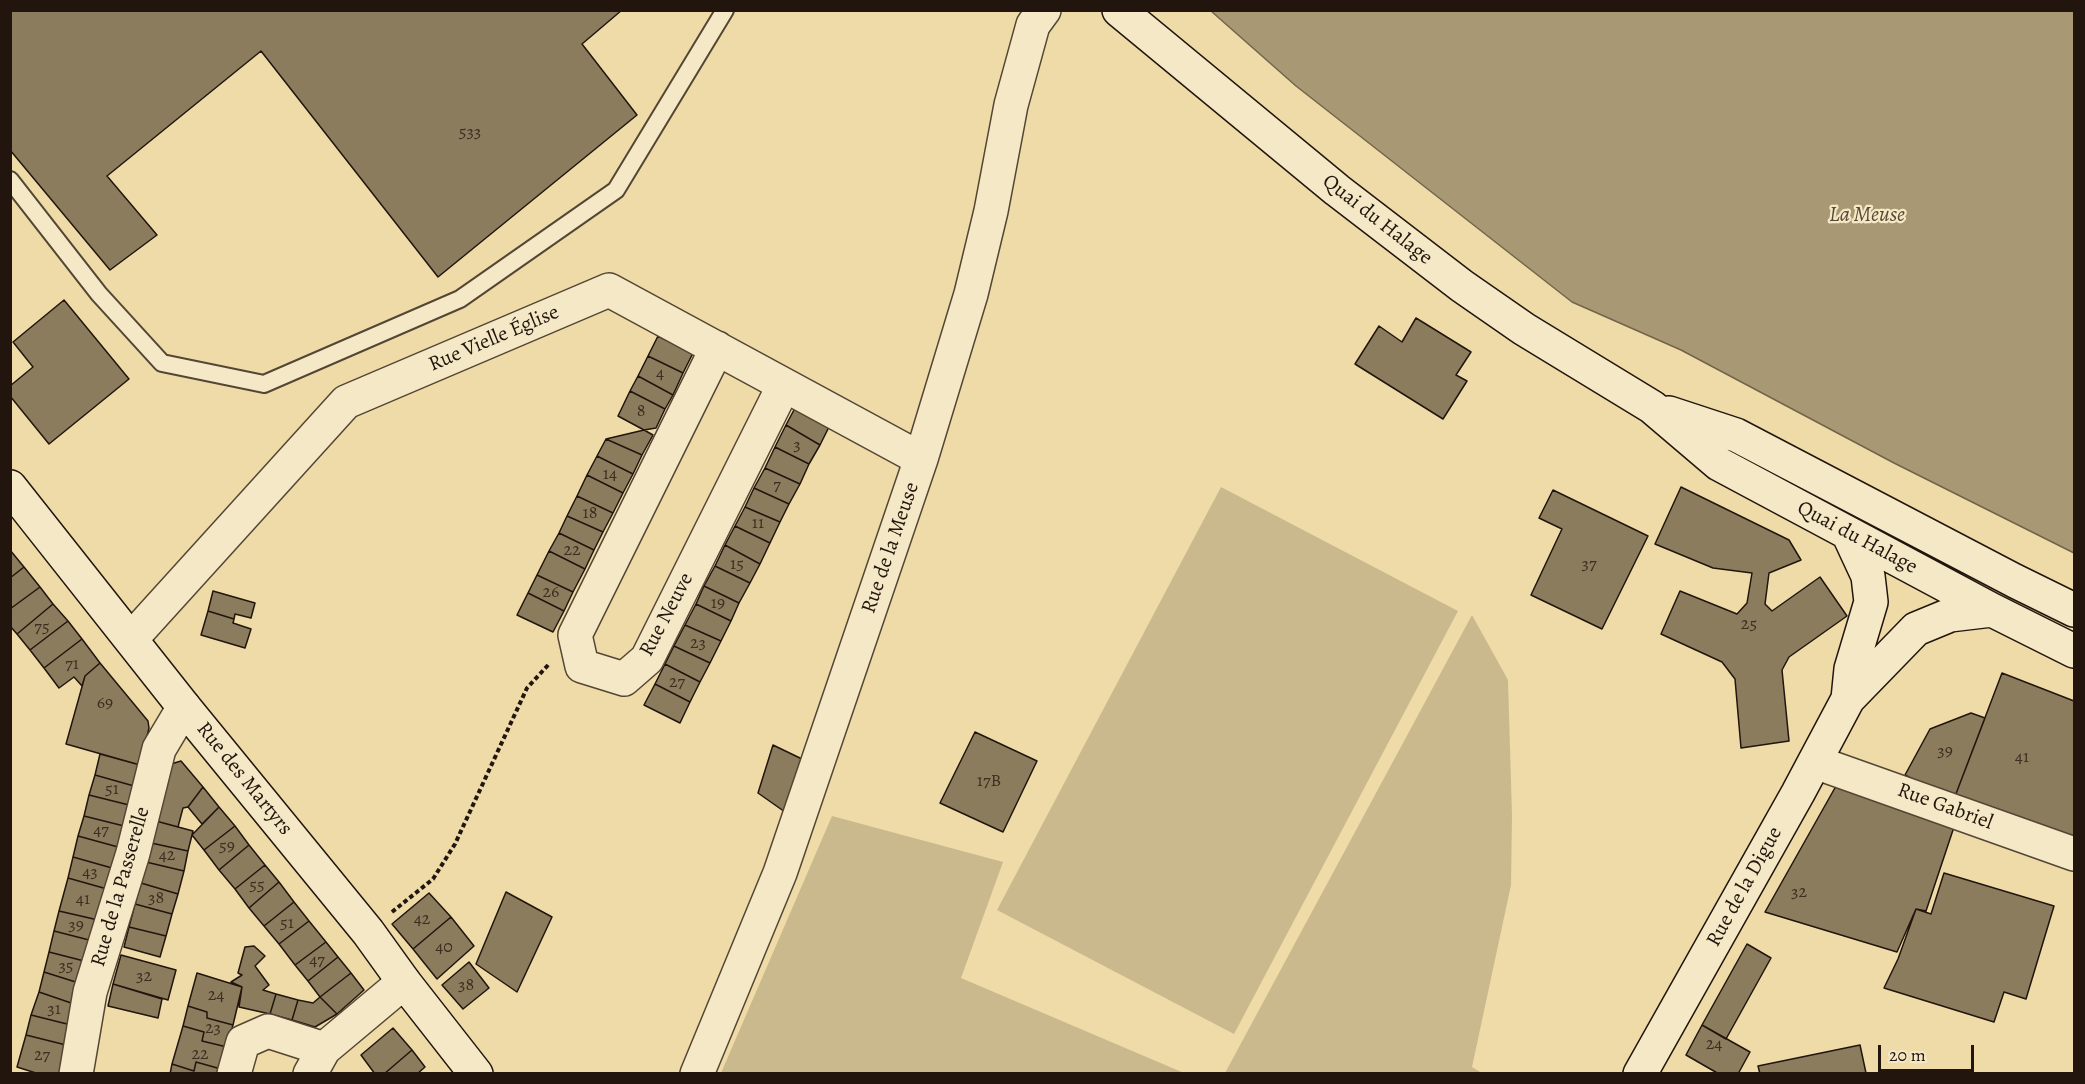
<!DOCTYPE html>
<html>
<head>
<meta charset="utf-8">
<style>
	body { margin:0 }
	#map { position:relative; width:2085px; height:1084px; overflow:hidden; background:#eedba8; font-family:Alegreya,serif }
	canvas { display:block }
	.frame { position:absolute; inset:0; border:12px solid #21150d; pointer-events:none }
	.scale { position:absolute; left:1878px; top:1045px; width:96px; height:27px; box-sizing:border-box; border:3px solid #21150d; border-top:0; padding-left:8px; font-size:18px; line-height:21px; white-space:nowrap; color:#21150d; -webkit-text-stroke:4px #f4e8c6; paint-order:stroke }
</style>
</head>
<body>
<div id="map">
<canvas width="2085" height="1084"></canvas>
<div class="frame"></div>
<div class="scale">20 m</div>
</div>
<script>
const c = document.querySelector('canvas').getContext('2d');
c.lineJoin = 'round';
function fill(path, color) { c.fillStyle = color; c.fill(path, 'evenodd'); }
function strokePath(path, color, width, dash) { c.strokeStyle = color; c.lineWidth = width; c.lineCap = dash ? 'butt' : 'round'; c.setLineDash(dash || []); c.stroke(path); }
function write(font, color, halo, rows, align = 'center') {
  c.font = font + ' Alegreya,serif'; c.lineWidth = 4.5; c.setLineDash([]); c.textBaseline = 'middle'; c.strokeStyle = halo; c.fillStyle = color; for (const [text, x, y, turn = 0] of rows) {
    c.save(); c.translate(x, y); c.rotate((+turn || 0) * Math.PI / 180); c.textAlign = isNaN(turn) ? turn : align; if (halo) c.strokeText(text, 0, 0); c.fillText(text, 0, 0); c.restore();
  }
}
fill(new Path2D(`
	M1221 487 1458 611 1234 1034 997 910Z
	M1472 615 1508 680 1512 816 1511 885 1472 1067 1482 1073H1225Z
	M832 816 1003 862 961 978 1184 1073H721Z`), '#cbb98e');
const water = new Path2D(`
	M1211 11H2074V553L1894 463 1681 350 1572 302 1296 86Z`);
fill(water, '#a89873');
strokePath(water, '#72644a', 1.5);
const building = new Path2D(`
	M10 10H622L582 44 637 115 438 277 261 51 107 176 157 235 110 270 10 150Z
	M64 300 129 379 49 444 10 396V386L33 367 13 342Z
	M1416 318 1471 352 1456 375 1467 381 1443 419 1355 364 1379 326 1402 342Z
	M658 336 693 353 683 373 648 356Z
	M648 356 683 373 673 395 638 376Z
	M638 376 673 395 665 409 630 391Z
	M630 391 665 409 656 428 644 430 618 416Z
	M795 408 830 425 820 445 786 425Z
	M786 425 820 445 809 464 775 447Z
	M644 430 653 435 642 455 606 439Z
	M606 439 642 455 633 474 597 456Z
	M775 447 809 464 800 484 765 468Z
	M597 456 633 474 623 493 587 475Z
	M765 468 800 484 789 504 754 488Z
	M587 475 623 493 613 513 577 496Z
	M1681 487 1789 540 1801 560 1769 573 1765 604 1772 611 1820 577 1847 616 1789 657 1782 670 1789 741 1741 748 1735 679 1722 662 1661 634 1680 591 1737 614 1747 603 1752 573 1713 568 1655 544Z
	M754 488 789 504 780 522 745 507Z
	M1553 490 1648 536 1602 629 1531 595 1562 529 1539 518Z
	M577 496 613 513 603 532 567 516Z
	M745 507 780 522 770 543 735 526Z
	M567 516 603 532 594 550 559 533Z
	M735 526 770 543 760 564 725 545Z
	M559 533 594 550 585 569 549 551Z
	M725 545 760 564 750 583 715 566Z
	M10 550 24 567 10 578Z
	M549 551 585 569 573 592 537 575Z
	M715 566 750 583 739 603 704 586Z
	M24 567 40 587 10 609V578Z
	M537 575 573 592 564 611 528 593Z
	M704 586 739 603 731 621 696 604Z
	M40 587 53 604 17 634 10 626V609Z
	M213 591 255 603 251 618 235 614 234 619 208 611Z
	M528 593 564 611 553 632 517 615Z
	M53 604 68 621 30 650 17 634Z
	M696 604 731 621 721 641 685 625Z
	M208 611 234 619 233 623 251 629 245 648 201 635Z
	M68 621 82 639 44 668 30 650Z
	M685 625 721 641 710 663 674 646Z
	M82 639 100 663 85 676 82 686 74 677 59 688 44 668Z
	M674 646 710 663 700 682 665 664Z
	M100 663 148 721 149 728 140 765 66 744 85 676Z
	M665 664 700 682 690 702 655 684Z
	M2002 673 2074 701V842L1954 799Z
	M655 684 690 702 680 723 644 705Z
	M1971 713 1985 718 1954 799 1938 793 1905 775 1930 729Z
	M975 732 1037 761 1003 832 940 803Z
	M773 745 802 759 785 812 758 793Z
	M100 754 140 765 134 786 95 775Z
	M181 761 203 787 188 807 183 808 178 827 156 821 171 764Z
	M95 775 134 786 129 805 89 795Z
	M1836 786 1955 824 1926 911 1916 909 1897 952 1765 912Z
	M203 787 219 807 202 824 188 807Z
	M89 795 129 805 124 826 84 816Z
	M219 807 235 826 204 850 192 835Z
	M84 816 124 826 118 847 78 836Z
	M156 821 193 831 188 851 151 843Z
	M235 826 249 845 219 870 204 850Z
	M78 836 118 847 112 868 73 857Z
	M151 843 188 851 184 871 146 862Z
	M249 845 265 865 235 889 219 870Z
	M73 857 112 868 107 889 68 878Z
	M146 862 184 871 178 894 141 883Z
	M265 865 279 882 249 908 235 889Z
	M1944 873 2054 906 2026 999 2004 992 1994 1022 1884 988 1898 959 1916 909 1931 914Z
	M68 878 107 889 98 920 59 911Z
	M279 882 294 902 264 926 249 908Z
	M141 883 178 894 172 914 135 904Z
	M506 892 552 917 517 992 476 964Z
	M429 893 451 917 413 949 392 924Z
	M294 902 309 921 279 944 264 926Z
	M135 904 172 914 166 936 129 927Z
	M59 911 98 920 93 941 54 931Z
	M451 917 474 946 437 979 413 949Z
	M309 921 326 942 295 965 279 944Z
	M129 927 166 936 160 957 124 947Z
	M54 931 93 941 88 962 49 952Z
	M326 942 338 957 308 981 295 965Z
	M1747 944 1771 958 1726 1039 1702 1025Z
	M254 946 265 956 255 966 269 985 263 990 276 994 270 1014 239 1007 242 987 231 982 242 975 238 973 245 947Z
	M49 952 88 962 82 984 44 972Z
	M121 955 176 970 168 1000 113 984Z
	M338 957 351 973 320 997 308 981Z
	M469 962 489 988 463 1009 442 985Z
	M44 972 82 984 77 1005 39 992Z
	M197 973 242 987 233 1025 207 1018V1012L188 1006Z
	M351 973 364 990 337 1014 320 997Z
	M113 984 162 999 158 1018 108 1006Z
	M39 992 77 1005 71 1025 31 1015Z
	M276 994 298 1000 292 1020 270 1014Z
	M320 997 337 1014 315 1027 292 1020 298 1000 313 1003Z
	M188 1006 207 1012V1018L233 1025 227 1047 202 1041 204 1032 183 1026Z
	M31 1015 71 1025 66 1045 26 1035Z
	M1702 1025 1750 1052 1738 1074H1719L1686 1055Z
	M183 1026 204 1032 202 1041 227 1047 221 1069 196 1062 194 1071 172 1064Z
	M393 1028 412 1050 384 1074H375L361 1055Z
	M26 1035 66 1045 59 1074H39L17 1067Z
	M1860 1045 1866 1073 1760 1074 1758 1066Z
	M412 1050 425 1067 417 1074H384Z
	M196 1062 221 1069 220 1074H170L172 1064 194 1071Z`);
fill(building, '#8c7c5e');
strokePath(building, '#21150d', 1.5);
const lane = new Path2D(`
	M10 180 99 294 162 363 264 384 460 299 616 190 725 10`);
const street = new Path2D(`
	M717 348 575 635 582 666 624 679 647 659 784 385
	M132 638 346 402 609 290 921 459
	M1815 762 2074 854
	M76 1074 90 992 133 853 159 749 184 707
	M234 1074 243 1042 268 1031 324 1049
	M310 1074 324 1049 404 982
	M697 1074 780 873 921 459 971 294 991 211 1011 105 1033 25 1044 10`);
const secondary = new Path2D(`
	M1119 10 1337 190 1462 286 1524 329 1652 407 1719 464 1992 610 2074 651
	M1669 413 1736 435 2015 581 2074 610
	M10 487 184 707 368 932 404 982 476 1074
	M1848 699 1851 669 1871 602 1868 576 1848 533
	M1640 1074 1798 793 1848 699 1916 629 1950 615 1992 610`);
strokePath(lane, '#544634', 20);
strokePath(street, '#544634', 36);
strokePath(secondary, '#21150d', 36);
strokePath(new Path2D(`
	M392 912 433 879 455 844 527 688 549 664`), '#21150d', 4, [4.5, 3]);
strokePath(lane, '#f4e8c6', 16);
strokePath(street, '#f4e8c6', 33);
strokePath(secondary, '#f4e8c6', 33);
write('18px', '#3c2f21', null, [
	["533",470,133],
	["4",660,374],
	["8",641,412],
	["3",797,446],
	["14",610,475],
	["7",777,486],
	["18",590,514],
	["11",758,524],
	["22",572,551],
	["15",737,565],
	["37",1589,565],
	["26",551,593],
	["19",718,604],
	["25",1749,625],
	["75",42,628],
	["23",698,644],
	["71",72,665],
	["27",677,683],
	["69",105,704],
	["39",1945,752],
	["41",2022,758],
	["17B",989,782],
	["51",112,790],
	["47",101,831],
	["59",227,847],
	["42",167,856],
	["43",90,873],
	["55",257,886],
	["32",1799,893],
	["38",156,899],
	["41",83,900],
	["42",422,920],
	["51",287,924],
	["39",76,926],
	["40",444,948],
	["47",317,961],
	["35",66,967],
	["32",144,977],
	["38",466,986],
	["24",216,996],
	["31",54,1010],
	["23",213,1029],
	["24",1714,1045],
	["22",200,1055],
	["27",42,1056]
]);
write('21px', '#21150d', '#f4e8c6', [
	["Quai du Halage",1377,220,38],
	["Rue Vielle Église",494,339,-23],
	["Quai du Halage",1857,538,28],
	["Rue de la Meuse",891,548,-71],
	["Rue Neuve",667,615,-62],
	["Rue des Martyrs",244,779,51],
	["Rue Gabriel",1945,807,20],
	["Rue de la Passerelle",121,887,-74],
	["Rue de la Digue",1745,887,-61]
]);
write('italic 22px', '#574936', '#f4e8c6', [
	["La Meuse",1867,216]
]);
</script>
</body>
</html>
